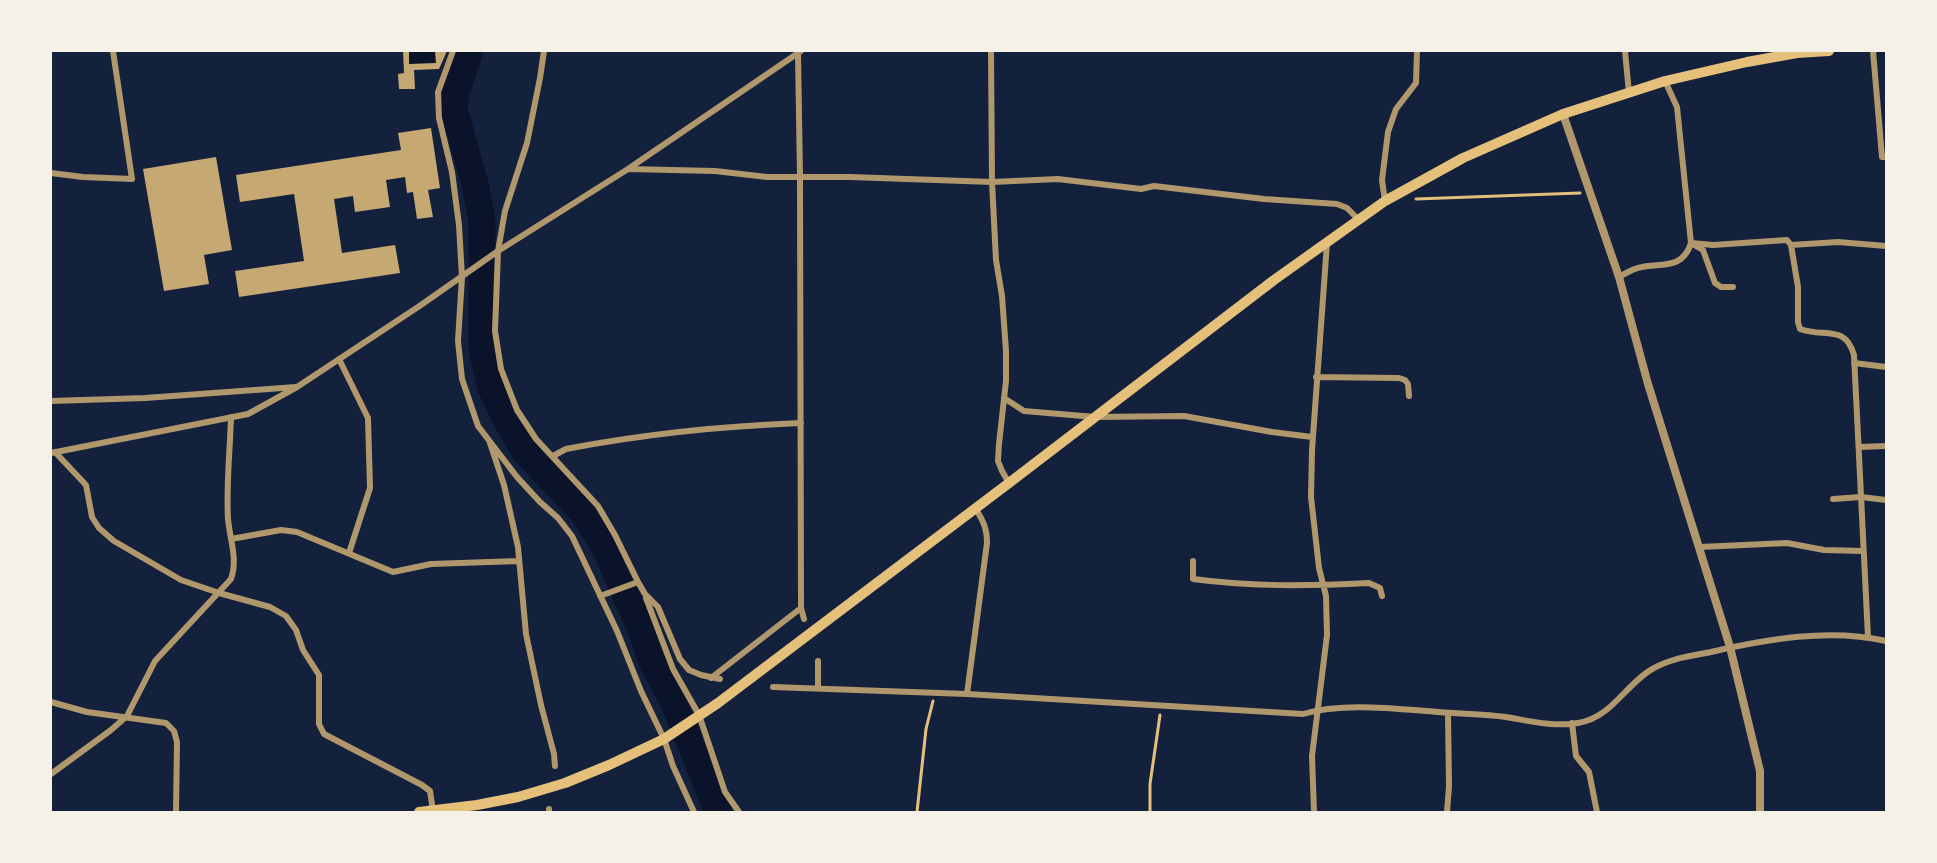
<!DOCTYPE html>
<html>
<head>
<meta charset="utf-8">
<style>
	body { margin:0 }
	#map { position:relative; width:1937px; height:863px; overflow:hidden; background:#14213d; font-family:Signika,sans-serif }
	canvas { display:block }
	.frame { position:absolute; inset:0; border:52px solid #f6f1e7; pointer-events:none }
</style>
</head>
<body>
<div id="map">
<canvas width="1937" height="863"></canvas>
<div class="frame"></div>
</div>
<script>
const c = document.querySelector('canvas').getContext('2d');
c.lineJoin = 'round';
function fill(path, color) { c.fillStyle = color; c.fill(path, 'evenodd'); }
function strokePath(path, color, width, dash) { c.strokeStyle = color; c.lineWidth = width; c.lineCap = dash ? 'butt' : 'round'; c.setLineDash(dash || []); c.stroke(path); }
fill(new Path2D(`
	M409 51H435L436 63 409 64Z`), '#0b132b');
strokePath(new Path2D(`
	M470 51 456 93 454 109 475 184 482 221V349L490 386 508 423 526 453 584 514 605 548 642 632 652 662 673 701 718 812`), '#0b132b', 27);
fill(new Path2D(`
	M403 51H409V64L436 63 435 51H447L439 69 414 70 415 89H399L398 74 404 73Z
	M431 128 440 188 428 190 433 217 417 219 413 192 407 193 405 177 386 180 390 207 355 212 353 196 334 199 342 253 395 245 400 273 239 297 235 271 304 261 294 194 240 202 236 175 401 150 398 133Z
	M216 157 232 250 204 255 209 284 164 291 143 169Z`), '#c6a872');
strokePath(new Path2D(`
	M1416 199 1580 193
	M917 812 926 729 933 701
	M1150 812V784L1160 715`), '#e5c07b', 3);
strokePath(new Path2D(`
	M453 51 438 92 439 118 452 172 459 225 462 277 458 341 462 379 478 426 517 477 540 502 558 518 572 536 617 631 641 691 664 739 673 766 694 812
	M544 51 540 78 527 143 505 211 498 251 495 331 501 369 517 410 536 439 598 506 615 535 638 582 645 594 658 607 680 659 689 670 701 675 720 679
	M991 51 992 182 996 260 1002 296 1006 351V381L999 444 998 461 1002 471 1009 483
	M1625 51 1629 93
	M1873 51 1882 157H1886
	M798 53 800 177 801 608 804 619
	M628 169 715 171 767 177H850L992 182 1058 179 1141 189 1154 186 1264 199 1337 204 1347 208 1358 219
	M51 173 83 177 132 179 113 51
	M1385 201 1382 180 1388 132 1396 109 1416 83 1417 51
	M1691 243 1713 245 1787 240 1791 245 1798 287V322L1800 329C1824 338 1845 324 1854 355L1868 637
	M1694 245 1703 250 1715 283 1721 287H1733
	M1791 245 1838 242 1886 246
	M1619 277C1626 273 1634 268 1642 267 1663 263 1683 269 1691 243L1677 107 1665 81
	M339 359 368 418 370 488 349 553
	M1854 363 1886 367
	M1316 377 1399 378 1405 380 1408 384 1409 396
	M1004 398 1024 411 1095 417 1184 416 1272 432 1312 437
	M51 401 145 398 296 387
	M490 443 504 485 518 547 526 634 541 705 554 754 555 766
	M1859 447 1886 446
	M55 452 86 485 92 517 99 528 114 541 181 580 219 593 270 607 286 616 296 630 303 650 319 675V724L324 734 422 785 430 791 433 811
	M51 453 248 414 297 387 421 305 498 251 628 169 801 51
	M553 456 566 449C644 434 722 426 801 423
	M1833 499 1861 497 1886 500
	M231 539 281 530 297 532 393 572 431 564 519 561
	M1700 547 1787 543 1824 550 1863 551
	M1193 561V579C1252 587 1309 586 1369 583L1380 588 1382 596
	M600 596 638 582
	M646 598 673 669 699 715 725 792 739 812
	M818 661V688
	M711 678 801 608
	M773 687 967 694 1303 714C1342 702 1397 709 1438 712 1461 714 1484 714 1506 717 1530 721 1554 727 1578 723 1612 718 1627 682 1654 668 1672 658 1691 656 1711 652 1767 639 1829 628 1886 641
	M967 694 987 543C987 528 983 521 976 509
	M51 702 87 712 166 723 174 731 177 742 176 812
	M1572 723 1576 756 1589 772 1597 812
	M51 774 111 730 127 716 155 661 231 579C238 559 230 540 228 519 226 486 230 451 231 417
	M549 812V809
	M1314 812 1312 756 1327 635 1326 596 1319 568 1311 497 1312 450 1327 243
	M1447 812 1449 786 1448 713`), '#b1986c', 6);
strokePath(new Path2D(`
	M1563 114 1619 277 1648 384 1730 647 1760 771V812`), '#b1986c', 8);
strokePath(new Path2D(`
	M419 812 477 805 518 797 565 783 609 765 664 739 718 703 1009 483 1274 280 1385 201 1463 158 1563 114 1665 81 1747 62 1797 53 1829 51`), '#e5c07b', 10);
</script>
</body>
</html>
